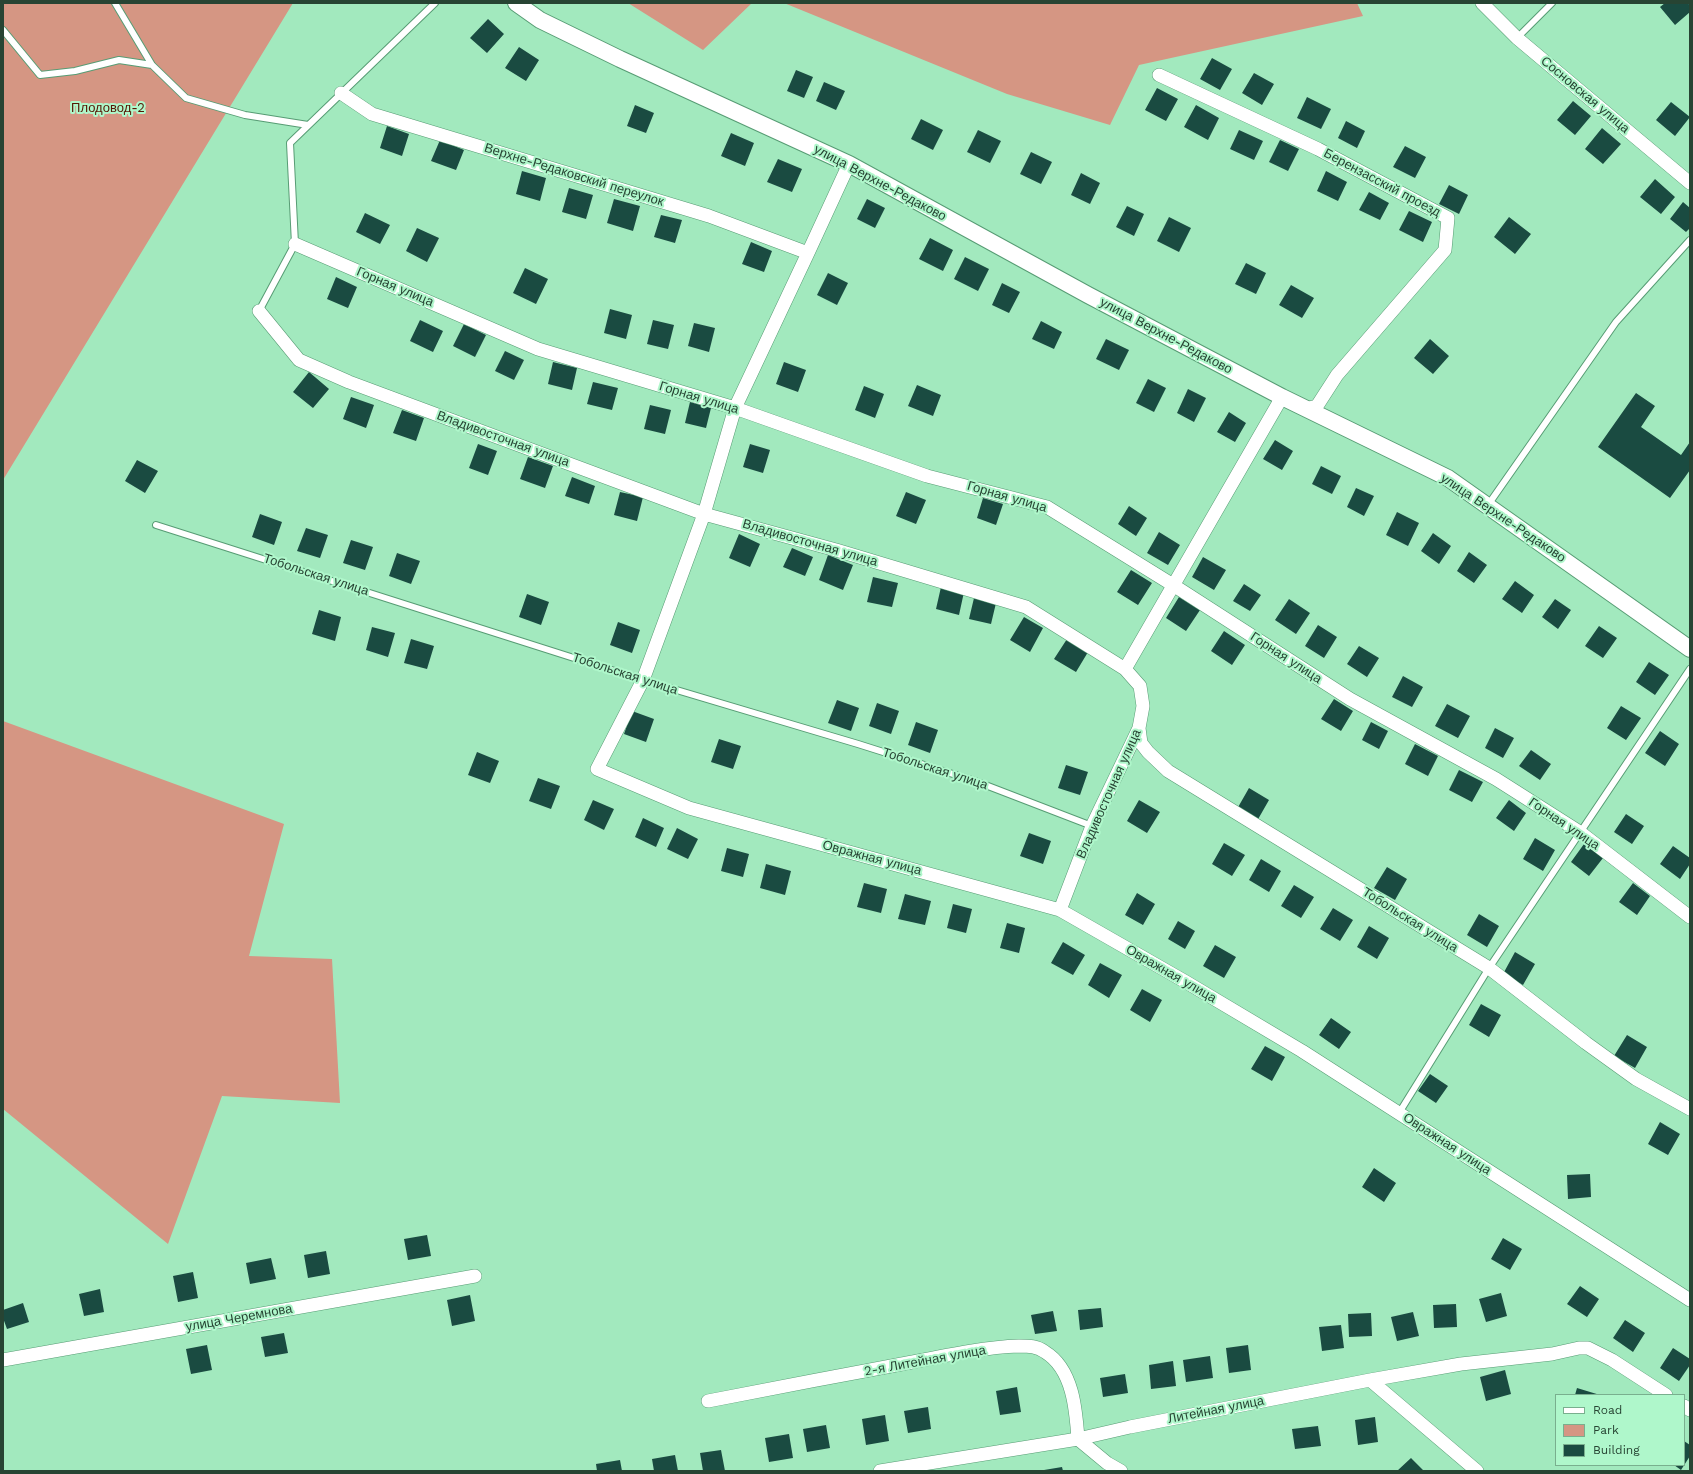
<!DOCTYPE html>
<html>
<head>
<meta charset="utf-8">
<style>
	body { margin:0 }
	#map { position:relative; width:1693px; height:1474px; overflow:hidden; background:#a2e9be; font-family:"Work Sans",sans-serif }
	canvas { display:block }
	.frame { position:absolute; inset:0; border:4px solid #274433; pointer-events:none }
	.legend { position:absolute; left:1555px; top:1394px; width:130px; height:72px; box-sizing:border-box; background:#aff7cb; border:1px solid #79af8e; margin:0; padding:5px 7px; list-style:none; font-size:12px; color:#274433 }
	.legend li { display:flex; align-items:center; gap:8px; height:20px }
	.legend b { width:20px; border:1px solid #79af8e }
</style>
</head>
<body>
<div id="map">
<canvas width="1693" height="1474"></canvas>
<div class="frame"></div>
<ul class="legend">
<li><b style="height:5px;background:#fff"></b>Road</li>
<li><b style="height:11px;background:#d59683"></b>Park</li>
<li><b style="height:11px;background:#1a4b41"></b>Building</li>
</ul>
</div>
<script>
const c = document.querySelector('canvas').getContext('2d');
c.lineJoin = 'round';
function fill(path, color) { c.fillStyle = color; c.fill(path, 'evenodd'); }
function strokePath(path, color, width, dash) { c.strokeStyle = color; c.lineWidth = width; c.lineCap = dash ? 'butt' : 'round'; c.setLineDash(dash || []); c.stroke(path); }
function write(font, color, halo, rows, align = 'center') {
  c.font = font + ' "Work Sans",sans-serif'; c.lineWidth = 4; c.setLineDash([]); c.textBaseline = 'middle'; c.strokeStyle = halo; c.fillStyle = color; for (const [text, x, y, turn = 0] of rows) {
    c.save(); c.translate(x, y); c.rotate((+turn || 0) * Math.PI / 180); c.textAlign = isNaN(turn) ? turn : align; if (halo) c.strokeText(text, 0, 0); c.fillText(text, 0, 0); c.restore();
  }
}
fill(new Path2D(`
	M3 3H293L3 480Z
	M628 3H752L703 50Z
	M784 3H1357L1363 16 1139 65 1110 125 1007 94Z
	M3 721 284 824 249 956 332 959 340 1103 222 1096 168 1244 3 1109Z`), '#d59683');
fill(new Path2D(`
	M1665 3H1688L1690 6V12L1675 25 1660 7Z
	M488 19 504 34 487 53 470 38Z
	M519 47 539 60 526 81 505 68Z
	M1212 58 1232 69 1220 90 1200 79Z
	M796 70 813 77 804 98 787 91Z
	M1254 73 1274 84 1262 105 1242 93Z
	M824 82 845 91 836 110 816 101Z
	M1157 88 1178 99 1166 121 1145 110Z
	M1307 97 1331 109 1321 129 1297 118Z
	M1573 101 1591 116 1575 135 1557 120Z
	M1671 102 1690 117 1675 136 1656 120Z
	M635 105 654 113 646 133 627 126Z
	M1196 105 1219 118 1208 140 1184 127Z
	M921 119 943 130 933 150 911 139Z
	M1346 121 1365 131 1357 148 1338 138Z
	M387 126 409 134 402 156 380 148Z
	M1602 128 1621 144 1603 164 1585 149Z
	M978 130 1001 141 990 163 967 152Z
	M1239 130 1263 141 1254 160 1230 149Z
	M731 133 754 143 745 166 721 156Z
	M440 140 464 150 456 170 431 161Z
	M1280 140 1299 149 1288 171 1269 162Z
	M1405 146 1426 157 1415 178 1393 167Z
	M1031 152 1052 162 1041 184 1020 174Z
	M778 159 802 169 792 192 767 182Z
	M522 171 546 178 540 201 516 194Z
	M1326 171 1347 182 1338 201 1317 191Z
	M1081 173 1100 183 1090 204 1071 195Z
	M1655 179 1675 197 1661 214 1640 197Z
	M1449 185 1468 195 1459 214 1439 204Z
	M569 188 593 195 586 219 562 212Z
	M1369 192 1389 203 1380 220 1359 210Z
	M614 199 640 206 633 231 607 223Z
	M867 199 885 208 875 228 857 219Z
	M1683 202 1690 208V228L1686 232 1670 219Z
	M1127 206 1144 214 1134 236 1116 227Z
	M1409 211 1432 222 1423 242 1399 230Z
	M365 213 390 225 380 244 356 232Z
	M661 215 682 220 675 243 654 237Z
	M1169 217 1191 228 1179 252 1157 241Z
	M1509 217 1531 234 1515 254 1494 237Z
	M417 228 439 238 427 262 406 251Z
	M930 238 953 250 943 271 919 259Z
	M751 242 772 251 764 272 742 264Z
	M965 257 989 269 978 291 954 279Z
	M1246 263 1266 273 1256 294 1235 284Z
	M525 268 548 279 536 304 513 293Z
	M828 273 848 283 837 305 817 295Z
	M336 277 357 287 348 308 327 299Z
	M1002 283 1020 292 1009 313 992 305Z
	M1291 285 1314 298 1302 318 1279 305Z
	M610 309 632 315 626 339 604 333Z
	M420 320 443 331 433 352 410 341Z
	M653 320 674 325 668 349 647 344Z
	M1041 321 1062 332 1054 349 1032 339Z
	M694 323 715 328 709 352 688 346Z
	M464 324 486 335 475 357 453 346Z
	M1106 339 1129 350 1119 370 1096 359Z
	M1430 339 1449 356 1433 374 1414 358Z
	M505 351 524 360 514 380 495 371Z
	M553 362 577 368 572 390 548 384Z
	M784 362 806 370 798 392 776 384Z
	M309 372 329 389 313 408 293 392Z
	M1148 379 1166 388 1154 412 1136 403Z
	M593 382 618 388 612 410 587 404Z
	M917 385 941 395 933 416 908 406Z
	M864 386 884 394 875 418 855 410Z
	M1188 389 1206 398 1194 422 1177 413Z
	M1636 393 1655 406 1641 427 1681 455 1690 442V470L1670 498 1598 447Z
	M351 397 374 405 366 428 343 419Z
	M690 402 711 408 706 428 685 423Z
	M650 405 671 410 665 434 644 429Z
	M402 410 424 418 416 441 393 433Z
	M1229 412 1246 423 1235 442 1217 432Z
	M1275 440 1293 451 1282 470 1263 459Z
	M478 444 497 451 488 475 469 468Z
	M750 444 770 450 763 473 743 467Z
	M528 457 553 466 545 488 520 479Z
	M137 460 158 471 145 493 125 481Z
	M1321 466 1341 476 1332 494 1312 484Z
	M572 477 595 486 589 504 565 496Z
	M1356 488 1374 496 1364 516 1347 507Z
	M620 492 643 497 637 521 614 515Z
	M906 492 926 500 916 524 896 516Z
	M983 498 1003 504 996 525 977 518Z
	M1129 506 1147 518 1136 536 1118 524Z
	M1397 512 1419 523 1408 546 1386 535Z
	M260 514 282 522 274 545 252 537Z
	M306 528 328 535 320 558 297 551Z
	M1159 532 1180 545 1168 565 1147 553Z
	M1433 533 1451 546 1439 564 1421 551Z
	M739 534 760 544 750 567 729 558Z
	M351 540 373 547 365 570 343 563Z
	M792 548 813 557 805 576 783 567Z
	M1469 552 1487 565 1474 583 1457 571Z
	M397 553 420 561 411 584 389 576Z
	M828 555 853 565 843 590 819 580Z
	M1203 557 1226 570 1214 590 1192 577Z
	M1131 570 1152 583 1138 605 1117 592Z
	M873 577 898 583 892 607 867 602Z
	M1515 581 1534 595 1522 613 1502 599Z
	M1244 584 1261 595 1250 611 1233 601Z
	M941 587 964 592 959 615 936 609Z
	M527 594 549 602 541 625 519 617Z
	M1179 597 1200 610 1186 631 1166 618Z
	M974 598 996 603 991 624 969 619Z
	M1289 599 1310 613 1296 634 1275 620Z
	M1555 599 1571 610 1558 629 1542 617Z
	M319 610 341 617 335 641 312 634Z
	M1024 617 1043 628 1030 652 1010 640Z
	M618 622 640 630 632 653 610 645Z
	M1318 625 1337 637 1324 658 1305 646Z
	M1599 626 1617 638 1603 658 1585 646Z
	M372 627 395 633 388 657 366 650Z
	M1224 631 1245 645 1232 665 1211 651Z
	M411 639 434 646 427 669 404 663Z
	M1067 639 1088 652 1076 672 1054 659Z
	M1359 646 1379 658 1367 677 1347 664Z
	M1649 662 1669 675 1655 695 1636 682Z
	M1403 676 1423 687 1412 707 1392 697Z
	M1334 699 1353 711 1341 731 1321 719Z
	M837 700 859 708 851 731 828 723Z
	M877 703 899 711 891 734 869 726Z
	M1447 704 1470 716 1458 738 1435 726Z
	M1621 706 1641 718 1626 740 1607 728Z
	M632 711 654 719 646 742 624 734Z
	M916 722 938 730 930 753 908 745Z
	M1371 722 1388 731 1379 749 1362 740Z
	M1495 728 1514 738 1503 758 1485 748Z
	M1660 731 1679 744 1665 766 1645 753Z
	M719 739 741 746 733 769 711 762Z
	M1415 744 1438 756 1428 776 1405 764Z
	M1531 750 1551 764 1540 780 1519 766Z
	M477 752 499 761 490 783 468 775Z
	M1066 765 1088 772 1080 795 1058 788Z
	M1459 770 1483 782 1472 802 1449 790Z
	M538 778 560 786 551 809 529 801Z
	M1249 788 1269 800 1257 821 1237 809Z
	M593 800 614 809 604 830 584 820Z
	M1139 800 1160 812 1147 833 1127 821Z
	M1509 800 1526 813 1514 831 1496 818Z
	M1626 814 1644 826 1632 844 1614 832Z
	M643 818 664 828 656 847 635 837Z
	M677 828 698 839 688 859 667 849Z
	M1029 833 1051 841 1043 864 1020 856Z
	M1535 838 1555 850 1543 871 1523 859Z
	M1224 843 1245 855 1232 876 1212 864Z
	M1584 844 1603 858 1589 876 1571 862Z
	M1673 846 1690 858V864L1680 879 1660 864Z
	M727 848 749 854 743 877 721 871Z
	M1261 859 1281 871 1269 892 1249 880Z
	M766 864 791 871 785 895 760 888Z
	M1387 867 1407 879 1395 900 1374 888Z
	M864 883 887 889 881 913 857 907Z
	M1633 883 1650 896 1637 915 1619 902Z
	M1294 885 1314 897 1301 918 1281 906Z
	M1137 893 1155 904 1143 925 1125 915Z
	M905 894 931 901 925 925 898 919Z
	M953 904 972 909 966 933 947 928Z
	M1333 908 1353 920 1340 941 1320 929Z
	M1479 914 1499 926 1487 947 1467 935Z
	M1178 921 1195 931 1185 949 1168 939Z
	M1007 923 1025 928 1019 953 1000 948Z
	M1369 926 1389 938 1377 959 1357 947Z
	M1063 942 1085 955 1073 975 1051 963Z
	M1215 945 1236 957 1224 978 1203 966Z
	M1515 952 1535 964 1523 985 1503 974Z
	M1100 963 1122 975 1109 998 1088 985Z
	M1142 989 1162 1000 1150 1022 1130 1010Z
	M1481 1004 1501 1015 1489 1037 1469 1025Z
	M1331 1018 1351 1032 1339 1049 1319 1035Z
	M1627 1035 1647 1047 1635 1068 1614 1056Z
	M1265 1046 1285 1057 1272 1081 1251 1069Z
	M1430 1074 1448 1086 1436 1103 1418 1091Z
	M1660 1122 1680 1134 1668 1155 1648 1144Z
	M1374 1168 1396 1183 1384 1202 1362 1187Z
	M1590 1174 1591 1197 1568 1199 1567 1175Z
	M427 1235 431 1256 408 1260 404 1239Z
	M1503 1238 1522 1249 1510 1270 1491 1259Z
	M326 1251 330 1274 308 1278 304 1255Z
	M271 1258 276 1279 250 1284 246 1263Z
	M193 1272 198 1298 178 1302 173 1276Z
	M1580 1286 1599 1299 1587 1317 1567 1304Z
	M100 1289 104 1312 84 1316 79 1294Z
	M1501 1293 1507 1316 1486 1322 1479 1299Z
	M470 1295 475 1321 452 1326 447 1300Z
	M23 1303 29 1322 7 1329 3 1318V1310Z
	M1456 1304 1457 1327 1434 1328 1433 1305Z
	M1101 1308 1103 1327 1080 1330 1078 1310Z
	M1053 1311 1057 1331 1035 1334 1031 1315Z
	M1413 1312 1419 1336 1397 1341 1391 1317Z
	M1371 1313 1372 1336 1349 1337 1348 1314Z
	M1625 1320 1645 1333 1633 1352 1613 1338Z
	M1341 1325 1344 1348 1322 1351 1319 1327Z
	M284 1333 288 1353 265 1357 261 1337Z
	M207 1345 212 1370 191 1374 186 1349Z
	M1248 1345 1251 1370 1229 1373 1226 1348Z
	M1673 1348 1690 1359V1365L1679 1381 1660 1368Z
	M1210 1356 1213 1378 1186 1382 1183 1360Z
	M1173 1361 1176 1386 1151 1389 1149 1365Z
	M1505 1370 1511 1394 1486 1401 1480 1377Z
	M1125 1374 1128 1393 1103 1397 1100 1378Z
	M1017 1387 1021 1412 1000 1415 996 1391Z
	M1577 1388 1600 1395H1575Z
	M928 1407 931 1429 908 1433 904 1411Z
	M885 1415 889 1441 866 1445 862 1419Z
	M1375 1417 1378 1442 1358 1445 1355 1420Z
	M826 1425 830 1448 807 1452 803 1429Z
	M1318 1426 1321 1446 1295 1449 1292 1429Z
	M789 1434 793 1458 769 1462 765 1438Z
	M1684 1441 1690 1445V1456L1681 1470 1674 1465H1684Z
	M721 1450 725 1471H703L700 1453Z
	M675 1455 678 1471H654L652 1459Z
	M1411 1458 1424 1471H1397Z
	M620 1460 622 1471H597L596 1464Z
	M1062 1467 1063 1471H1044V1470Z`), '#1a4b41');
const service = new Path2D(`
	M115 3 152 65
	M3 30 40 75 75 71 119 60 152 65 186 98 245 115 308 125
	M1517 38 1552 3
	M259 311 295 244 290 143 435 3
	M1488 505 1616 322 1690 240
	M156 525 643 680 858 744 975 781 1092 826
	M1399 1113 1489 968 1690 669`);
const minor = new Path2D(`
	M1482 3 1517 38 1690 183
	M1159 75 1318 149 1448 218 1445 250 1337 375 1317 406 1306 409
	M341 93 372 114 709 216 808 253
	M849 164 808 253 735 408 704 514 643 680 597 769 689 808 1060 910 1186 982 1302 1051 1690 1300
	M295 244 538 349 735 408 927 476 1047 507 1173 585 1350 699 1496 779 1581 833 1690 917
	M259 311 299 360 349 382 704 514 836 550 1026 607 1125 669 1140 686 1143 706 1139 728 1092 826 1060 910
	M1125 669 1282 397
	M1139 728 1141 743 1148 752 1168 771 1489 968 1586 1043 1636 1079 1690 1109
	M3 1360 475 1276
	M1370 1380 1477 1471
	M708 1401C773 1388 837 1376 902 1364 938 1357 983 1347 1019 1346 1029 1346 1037 1346 1045 1352 1073 1369 1076 1410 1078 1439L1107 1463 1121 1471
	M1684 1406 1690 1410
	M880 1471 1078 1439 1130 1427 1370 1380 1461 1364 1552 1354 1579 1348H1588L1612 1360 1666 1395`);
const tertiary = new Path2D(`
	M516 3 540 20 620 59 849 164 1088 295 1282 397 1448 478 1690 649`);
strokePath(service, '#579c74', 8);
strokePath(minor, '#579c74', 14);
strokePath(tertiary, '#579c74', 18);
strokePath(service, '#fff', 6);
strokePath(minor, '#fff', 13);
strokePath(tertiary, '#fff', 16);
write('13px', '#274433', '#aff7cb', [
	["Сосновская улица",1585,95,40],
	["Верхне-Редаковский переулок",574,175,17],
	["улица Верхне-Редаково",880,183,28],
	["Берензасский проезд",1382,183,28],
	["Горная улица",395,287,23],
	["улица Верхне-Редаково",1166,336,28],
	["Горная улица",699,398,17],
	["Владивосточная улица",503,439,20],
	["Горная улица",1007,497,16],
	["улица Верхне-Редаково",1503,518,34],
	["Владивосточная улица",810,543,16],
	["Тобольская улица",316,575,18],
	["Горная улица",1286,658,33],
	["Тобольская улица",625,674,18],
	["Тобольская улица",935,769,18],
	["Владивосточная улица",1109,794,-66],
	["Горная улица",1564,824,34],
	["Овражная улица",872,858,15],
	["Тобольская улица",1410,920,32],
	["Овражная улица",1171,974,30],
	["Овражная улица",1447,1144,33],
	["улица Черемнова",239,1318,-10],
	["2-я Литейная улица",925,1361,-10],
	["Литейная улица",1216,1410,-11]
]);
write('13px', '#551805', '#aff7cb', [
	["Плодовод-2",108,108]
]);
</script>
</body>
</html>
